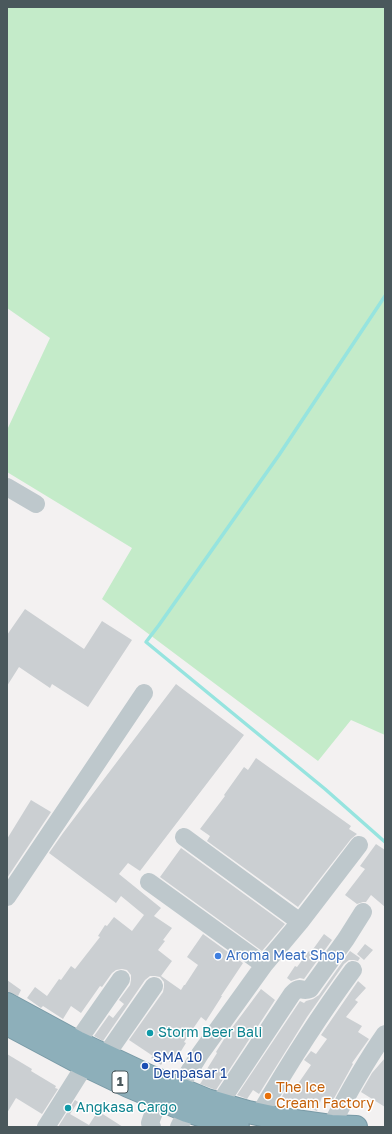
<!DOCTYPE html>
<html>
<head>
<meta charset="utf-8">
<style>
	body { margin:0 }
	#map { position:relative; width:392px; height:1134px; overflow:hidden; background:#f3f1f1; font-family:"Golos Text",sans-serif }
	canvas { display:block }
	.frame { position:absolute; inset:0; border:8px solid #4a585c; pointer-events:none }
</style>
</head>
<body>
<div id="map">
<canvas width="392" height="1134"></canvas>
<div class="frame"></div>
</div>
<script>
const c = document.querySelector('canvas').getContext('2d');
c.lineJoin = 'round';
function fill(path, color) { c.fillStyle = color; c.fill(path, 'evenodd'); }
function strokePath(path, color, width, dash) { c.strokeStyle = color; c.lineWidth = width; c.lineCap = dash ? 'butt' : 'round'; c.setLineDash(dash || []); c.stroke(path); }
function write(font, color, halo, rows, align = 'center') {
  c.font = font + ' "Golos Text",sans-serif'; c.lineWidth = 3; c.setLineDash([]); c.textBaseline = 'middle'; c.strokeStyle = halo; c.fillStyle = color; for (const [text, x, y, turn = 0] of rows) {
    c.save(); c.translate(x, y); c.rotate((+turn || 0) * Math.PI / 180); c.textAlign = isNaN(turn) ? turn : align; if (halo) c.strokeText(text, 0, 0); c.fillText(text, 0, 0); c.restore();
  }
}
fill(new Path2D(`
	M7 7H385V735L351 720 318 761 102 599 132 548 7 472V430L50 338 7 308Z`), '#c4ebc9');
strokePath(new Path2D(`
	M385 296 279 455 159 625 146 642 325 789 385 842`), '#96e4df', 3.5);
fill(new Path2D(`
	M25 609 84 649 102 621 132 640 88 707 52 684 50 688 19 667 7 686V635Z
	M176 684 244 735 140 871 128 863 119 874 161 908 154 916 172 928 163 940 165 941 158 950 172 961 161 976 181 990 184 985H185L198 965 187 957 203 934 243 963 221 996H222L206 1021 201 1017 184 1042 186 1043 173 1064 165 1059 161 1065 151 1058 153 1056 129 1040 163 992 164 987V982L160 977 155 976H150L145 980 103 1041 94 1036 109 1015 113 1018 124 1004 119 1000 130 985 131 980V975L127 970 122 969 116 970 112 973 102 987 100 986 81 1013 71 1006 63 1019 43 1006 41 1008 27 998 35 987 47 996 59 979 61 980 71 966 75 969 100 937 98 936 105 925 107 926 114 917 132 931 144 915 121 896 116 903 49 853 63 833Z
	M256 758 351 826 349 829 357 834 351 839 298 907 207 841 210 836 200 829 225 796 224 795 244 767 248 770Z
	M31 800 51 812 7 878V839Z
	M376 844 385 850V907L371 895 366 902H363L357 904 345 895 365 869 360 866Z
	M181 848 285 924 262 951 160 877Z
	M324 934 332 940 304 979 300 978 291 981 287 978 295 966 297 967 309 951 311 952Z
	M365 944 373 950 364 960 357 954Z
	M350 951 360 958 358 961 354 960H349L344 964 307 1017 259 1094 253 1090 247 1099 237 1095 300 1001 304 1003 306 1001 313 999 319 995Z
	M7 980 21 990 18 996 7 992Z
	M358 981 366 988 355 1000 358 1002 346 1017 362 1026 358 1032 369 1039 352 1063 353 1064 332 1102 322 1097 317 1111 297 1104 295 1106 281 1098 287 1088 293 1091 311 1065 304 1060 311 1051 316 1054 327 1039 321 1035Z
	M261 989 275 1000 216 1090 200 1084 209 1070 207 1069 217 1053 216 1052 226 1036Z
	M7 1054 32 1069 31 1071 56 1086 55 1088 58 1089 42 1114 16 1098 7 1113Z
	M385 1058V1107L361 1092 372 1073Z
	M75 1100 78 1102 70 1114 89 1125 98 1111 123 1127H58Z`), '#cbcfd2');
const highway = new Path2D(`
	M7 1004 77 1042 149 1076 207 1100 248 1112 281 1119 331 1126 356 1127
	M7 1024 80 1063 128 1086 187 1111 238 1127`);
strokePath(highway, '#799aa6', 24);
strokePath(new Path2D(`
	M7 487 36 504
	M184 837 300 922
	M149 882 264 965
	M7 897 144 693
	M77 1042 121 979
	M106 1055 154 986
	M179 1088 200 1054 264 965 300 922 359 845
	M219 1104 292 994C301 984 301 993 310 989L346 939 363 912
	M259 1115C288 1065 319 1016 353 970
	M331 1126C348 1093 364 1064 385 1034
	M46 1127 85 1065
	M152 1127 150 1123 151 1120 159 1099
	M179 1127 187 1111`), '#bec8cc', 18);
strokePath(highway, '#8dafba', 22);
for (const [x, y, r, color] of [
	[218,956,4,"#3f7fe0"],
	[150,1033,4,"#0f9aa8"],
	[145,1066,4,"#1a4fb4"],
	[268,1096,4,"#e8710a"],
	[68,1108,4,"#0f9aa8"]
]) { const dot = new Path2D(); dot.arc(x, y, r, 0, 2 * Math.PI); c.fillStyle = color; c.fill(dot); strokePath(dot, '#fff', 1.5); }
for (const [x, y, w] of [
	[120,1082,16]
]) { const box = new Path2D(); box.roundRect(x - w / 2, y - 11, w, 22, 3); c.fillStyle = '#fff'; c.fill(box); strokePath(box, '#4a585c', 1); }
write('bold 13px', '#4a585c', null, [
	["1",120,1082]
]);
write('14px', '#366cbe', '#fff', [
	["Aroma Meat Shop",226,956]
], 'left');
write('14px', '#0d838f', '#fff', [
	["Storm Beer Bali",158,1033],
	["Angkasa Cargo",76,1108]
], 'left');
write('14px', '#164399', '#fff', [
	["SMA 10",153,1058],
	["Denpasar 1",153,1074]
], 'left');
write('14px', '#c56008', '#fff', [
	["The Ice",276,1088],
	["Cream Factory",276,1104]
], 'left');
</script>
</body>
</html>
